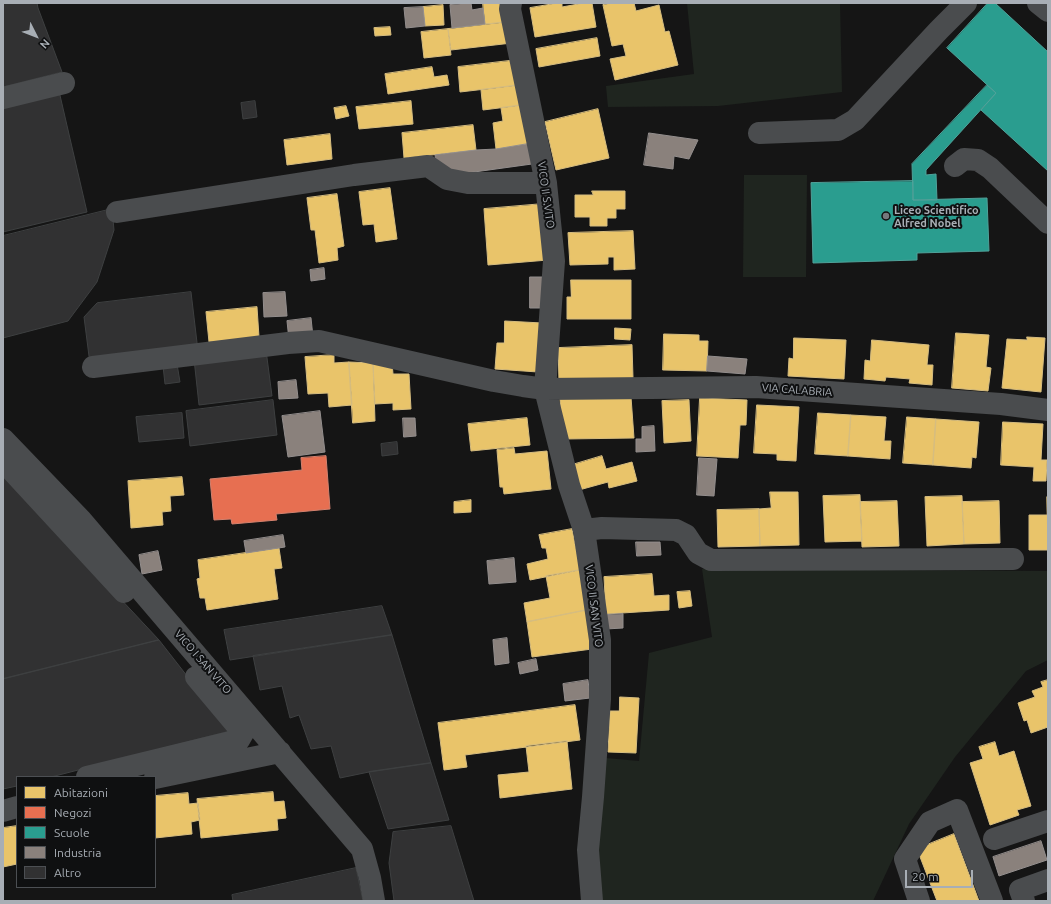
<!DOCTYPE html>
<html>
<head>
<meta charset="utf-8">
<style>
	body { margin:0 }
	#map { position:relative; width:1051px; height:904px; overflow:hidden; background:#151515; font-family:Ubuntu,sans-serif }
	canvas { display:block }
	.frame { position:absolute; inset:0; border:4px solid #a8aeb5; pointer-events:none }
	.legend { position:absolute; left:16px; top:776px; width:140px; height:112px; box-sizing:border-box; background:#0f1011; border:1px solid #4c4f53; margin:0; padding:5px 7px; list-style:none; font-size:12px; color:#a8aeb5 }
	.legend li { display:flex; align-items:center; gap:8px; height:20px }
	.legend b { width:20px; border:1px solid #4c4f53 }
	.north { position:absolute; left:16px; top:16px; width:40px; height:40px; -webkit-text-stroke:3px #0f1011; paint-order:stroke; rotate:132deg; font-size:11px; font-weight:700; line-height:16px; text-align:center; color:#a8aeb5 }
	.north::after { content:''; display:block; margin:auto; width:14px; height:18px; background:#a8aeb5; clip-path:polygon(50% 0,100% 100%,50% 72%,0 100%) }
	.scale { position:absolute; left:905px; top:870px; width:68px; height:18px; box-sizing:border-box; border:2px solid #a8aeb5; border-top:0; padding-left:5px; font-size:12px; line-height:14px; white-space:nowrap; color:#a8aeb5; -webkit-text-stroke:3px #0f1011; paint-order:stroke }
</style>
</head>
<body>
<div id="map">
<canvas width="1051" height="904"></canvas>
<div class="frame"></div>
<ul class="legend">
<li><b style="height:11px;background:#e9c46a"></b>Abitazioni</li>
<li><b style="height:11px;background:#e76f51"></b>Negozi</li>
<li><b style="height:11px;background:#2a9d8f"></b>Scuole</li>
<li><b style="height:11px;background:#8a817c"></b>Industria</li>
<li><b style="height:11px;background:#313132"></b>Altro</li>
</ul>
<div class="north">N</div>
<div class="scale">20 m</div>
</div>
<script>
const c = document.querySelector('canvas').getContext('2d');
c.lineJoin = 'round';
function fill(path, color) { c.fillStyle = color; c.fill(path, 'evenodd'); }
function strokePath(path, color, width, dash) { c.strokeStyle = color; c.lineWidth = width; c.lineCap = dash ? 'butt' : 'round'; c.setLineDash(dash || []); c.stroke(path); }
function write(font, color, halo, rows, align = 'center') {
  c.font = font + ' Ubuntu,sans-serif'; c.lineWidth = 4; c.setLineDash([]); c.textBaseline = 'middle'; c.strokeStyle = halo; c.fillStyle = color; for (const [text, x, y, turn = 0] of rows) {
    c.save(); c.translate(x, y); c.rotate((+turn || 0) * Math.PI / 180); c.textAlign = isNaN(turn) ? turn : align; if (halo) c.strokeText(text, 0, 0); c.fillText(text, 0, 0); c.restore();
  }
}
fill(new Path2D(`
	M687 3H840L842 92 718 106 608 107 606 86 694 74Z
	M744 175H807L806 277H743Z
	M702 569 1048 571V660L1026 671 955 757 909 824 873 901H599L594 848 606 758 639 761 649 653 712 637Z`), '#1f251f');
const homes = new Path2D(`
	M483 3H508V22L485 24Z
	M558 3H562V7L584 3H592L596 27 535 37 530 8Z
	M612 3H634L636 11 659 5 665 32 669 31 678 65 615 80 610 59 626 56 623 44 612 46 603 5Z
	M443 5 444 25 425 26 423 7Z
	M508 22 512 43 451 50 448 29Z
	M390 27 391 35 375 36 374 28Z
	M448 29 451 55 424 58 421 32Z
	M597 38 600 56 539 67 536 49Z
	M517 60 520 85 460 92 458 67Z
	M432 67 434 77 447 75 449 85 388 94 385 74Z
	M520 85 523 105 483 110 481 90Z
	M411 101 413 124 359 129 356 107Z
	M523 105 528 144 496 149 493 123 503 121 501 108Z
	M346 106 349 116 336 119 334 108Z
	M598 109 609 158 556 170 545 122Z
	M473 125 476 150 404 158 402 133Z
	M330 134 332 159 287 165 284 140Z
	M390 188 397 239 376 242 374 224 363 225 359 192Z
	M592 191H625V209H616V218H607V226H590V217H575V195H593Z
	M337 194 344 246 337 248 338 260 319 263 315 230H311L307 198Z
	M543 204 548 260 488 265 484 209Z
	M633 231 635 269 614 270V257H608V264L570 265 568 233Z
	M571 280H631V319H567V297H571Z
	M257 307 259 337 209 342 206 312Z
	M505 321 542 323 538 372 495 369 497 343H504Z
	M615 328 631 329 630 340 615 339Z
	M956 333 989 335 986 367 991 368 988 391 952 388Z
	M664 334 699 335V341H708L707 371 663 370Z
	M1027 337 1045 338 1041 392 1002 388 1007 339 1027 340Z
	M794 338 846 340 844 379 788 376 789 358 793 359Z
	M872 340 929 345 927 365H933L932 385 909 383 910 379 886 377 885 381 864 379 865 360 870 361Z
	M632 345 633 378 559 381 558 348Z
	M334 355V363L349 362 352 405 329 407 328 393 308 394 305 357Z
	M349 362 373 363 375 421 353 423Z
	M392 362 393 374H409L411 409 393 410V403L375 404 373 363Z
	M631 397 634 438 565 439 561 422 560 399Z
	M700 398 747 400 746 425H740L738 458 697 456Z
	M689 400 691 441 664 443 662 401Z
	M757 405 799 407 796 461 777 460V454L754 453Z
	M818 413 851 415 848 456 815 454Z
	M851 415 886 417 884 441H891L890 459 848 456Z
	M907 417 936 419 933 465 903 463Z
	M527 418 530 445 471 451 468 424Z
	M936 419 979 422 976 458 972 457 971 468 933 465Z
	M1003 422 1043 424 1041 460H1047L1046 481H1033L1034 467 1001 465Z
	M514 448 515 454 547 451 551 489 504 494 503 487H500L497 450Z
	M602 456 606 469 632 462 637 481 609 488 608 482 579 490 572 465Z
	M182 477 184 495 170 496 171 511 162 512 163 525 131 528 128 481Z
	M770 492H798L799 545 760 546 759 509 771 508Z
	M860 495 862 541 825 542 823 496Z
	M962 496 964 544 927 546 925 497Z
	M1047 497 1048 550H1029V515H1047Z
	M471 500V512L454 513V502Z
	M897 501 899 546 862 547 860 502Z
	M999 501 1000 543 964 544 962 502Z
	M759 509 760 546 718 547 717 510Z
	M572 529 580 570 530 580 527 564 548 559 546 548H542L539 535Z
	M279 548 282 568 274 569 278 599 207 610 205 598H200L197 579 200 578 198 560Z
	M580 570 587 610 527 622 524 603 550 598 546 576Z
	M652 574 654 596 669 595V610L606 614 604 577Z
	M690 591 692 606 679 608 677 592Z
	M587 610 592 649 532 657 527 622Z
	M1048 680V727L1031 733 1027 720 1024 721 1018 703 1035 697 1032 691 1043 687 1041 682Z
	M620 697 639 698 636 753 608 752 610 711H619Z
	M575 705 580 740 465 755 467 767 444 770 438 723Z
	M567 741 572 789 500 798 498 775 529 772 526 746Z
	M995 742 999 756 1014 751 1031 806 1017 810 1019 815 990 825 970 763 983 759 979 747Z
	M273 792 274 802 284 801 286 818 277 819 278 830 201 838 197 799Z
	M188 793 189 804 198 803 200 820 191 822 192 834 155 838V796Z
	M17 826V864L3 867V828Z
	M954 834 979 901H937L917 849Z`);
fill(homes, '#e9c46a');
strokePath(homes, '#d6bd80', 1);
const shops = new Path2D(`
	M326 456 330 509 276 514 277 520 232 524 231 519 214 520 210 479 302 470 301 458Z`);
fill(shops, '#e76f51');
strokePath(shops, '#d4826f', 1);
const schools = new Path2D(`
	M988 3H995L1048 52V171L981 110 996 93 947 48Z
	M987 85 996 93 926 170V175L936 174 937 200H913L912 164Z
	M913 181V200L987 198 989 251 917 253V260L813 263 811 183Z`);
fill(schools, '#2a9d8f');
strokePath(schools, '#50a29a', 1);
const industry = new Path2D(`
	M471 3 472 10 483 8 485 24 452 28 450 5Z
	M423 7 425 26 406 28 404 8Z
	M649 133 698 140 689 159 674 156 673 169 644 165Z
	M528 144 532 164 467 173 448 172 436 162 435 155 476 150 496 149Z
	M324 268 325 279 311 281 310 270Z
	M530 277H546V308H530Z
	M285 292 287 316 264 317 263 293Z
	M311 318 313 337 289 340 287 321Z
	M708 356 747 359 745 374 707 371Z
	M296 380 298 398 279 399 278 382Z
	M320 411 325 452 288 457 282 416Z
	M403 418H415L416 436 404 437Z
	M654 426 655 451 636 452V439H642V427Z
	M699 458 717 459 714 496 697 495Z
	M283 535 285 547 246 553 244 541Z
	M636 542H660L661 555 637 556Z
	M158 551 162 570 142 574 139 555Z
	M514 558 516 582 489 584 487 561Z
	M623 614V628L606 629V615Z
	M507 638 509 663 495 665 493 640Z
	M536 659 538 670 520 674 518 663Z
	M588 680 590 698 565 701 563 684Z
	M1041 841 1047 860 999 876 993 857Z`);
fill(industry, '#8a817c');
strokePath(industry, '#938e8d', 1);
const building = new Path2D(`
	M3 3H37L38 8 62 72 3 87Z
	M59 91 87 212 3 232V105Z
	M255 101 257 117 243 119 241 103Z
	M112 209 114 230 97 282 68 321 3 338V236Z
	M191 292 198 351 90 364 84 317 97 303Z
	M266 350 272 396 199 405 194 359Z
	M177 364 180 382 165 384 163 366Z
	M273 400 277 435 190 446 186 411Z
	M182 413 184 438 139 442 136 417Z
	M397 442 398 454 382 456 381 444Z
	M3 473 159 640 3 679Z
	M382 606 392 635 230 660 224 630Z
	M392 635 431 763 369 772 340 778 331 746 311 749 299 715 290 718 282 686 260 690 253 656Z
	M159 640 230 731 51 777H17V786L3 789V679Z
	M431 763 449 820 388 829 369 772Z
	M451 826 474 901H394L389 863 393 832Z
	M356 868 363 901H233L232 895Z`);
fill(building, '#313132');
strokePath(building, '#3e4041', 1);
strokePath(new Path2D(`
	M511 3 510 9 546 183 554 261 545 389 569 485 584 530 600 640V699L593 797 588 850 592 901
	M1038 3 1048 11
	M3 98 64 83
	M759 133 838 130 855 120 939 30 966 3
	M955 166 964 159 978 160 990 168 1048 223
	M117 212 354 175 428 166 447 179 468 183H546
	M93 367 288 343 319 341 494 381 523 386 545 389 756 387 1001 404 1048 410
	M3 439 81 520 362 849 370 878 374 901
	M3 461 124 592
	M584 530 602 528 676 530 686 535 698 553 711 560 1013 559
	M87 777 239 740 243 733 196 677
	M155 778 280 752
	M3 811 17 807
	M994 839 1048 821
	M919 901 905 859 930 822 957 810 992 901
	M1024 901 1020 890 1048 880`), '#4a4c4e', 22);
for (const [x, y, r, color] of [
	[886,216,4,"#75787d"]
]) { const dot = new Path2D(); dot.arc(x, y, r, 0, 2 * Math.PI); c.fillStyle = color; c.fill(dot); strokePath(dot, '#0f1011', 1.5); }
write('11px', '#a8aeb5', '#0f1011', [
	["VICO II S.VITO",546,195,82],
	["VIA CALABRIA",797,390,4],
	["VICO II SAN VITO",594,606,83],
	["VICO I SAN VITO",203,662,49]
]);
write('bold 11px', '#a8aeb5', '#0f1011', [
	["Liceo Scientifico",894,210],
	["Alfred Nobel",894,223]
], 'left');
</script>
</body>
</html>
